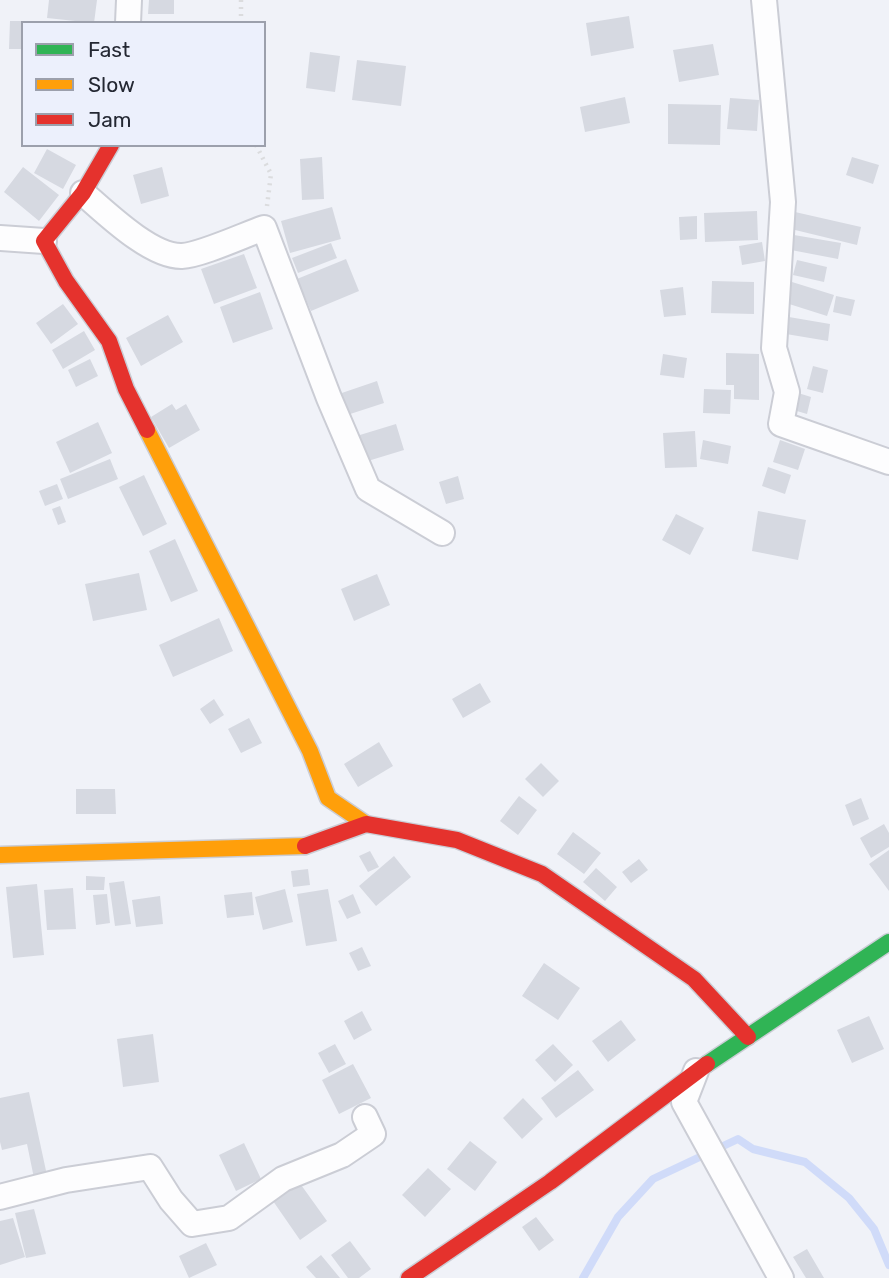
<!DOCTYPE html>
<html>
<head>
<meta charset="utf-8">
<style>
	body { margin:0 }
	#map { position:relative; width:889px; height:1278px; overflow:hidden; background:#f0f2f8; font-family:Rubik,sans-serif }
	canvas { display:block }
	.legend { position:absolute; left:21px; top:21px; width:245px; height:126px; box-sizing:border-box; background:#ecf0fc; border:2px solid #9ca0ac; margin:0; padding:9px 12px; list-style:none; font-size:21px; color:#242833 }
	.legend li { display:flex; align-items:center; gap:14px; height:35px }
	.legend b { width:35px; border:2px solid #9ca0ac }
</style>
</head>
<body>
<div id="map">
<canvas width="889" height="1278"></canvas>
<ul class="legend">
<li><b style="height:9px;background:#30b455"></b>Fast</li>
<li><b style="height:9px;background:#ff9f0a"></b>Slow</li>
<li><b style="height:9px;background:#e5322d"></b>Jam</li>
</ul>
</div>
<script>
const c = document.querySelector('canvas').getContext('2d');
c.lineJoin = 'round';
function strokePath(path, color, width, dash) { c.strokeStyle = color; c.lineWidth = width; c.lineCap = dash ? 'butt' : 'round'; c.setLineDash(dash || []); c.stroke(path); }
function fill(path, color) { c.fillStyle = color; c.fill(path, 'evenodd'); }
strokePath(new Path2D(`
	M583 1278 618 1217 653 1179 738 1139 753 1149 805 1162 849 1198 874 1229 889 1265`), '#d0dbf9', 8);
fill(new Path2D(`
	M49 0H97L94 23 47 18Z
	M149 0H174V14H148Z
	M629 16 634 48 591 56 586 23Z
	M10 21H23V49H9Z
	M713 44 719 75 679 82 673 50Z
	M310 52 340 56 335 92 306 88Z
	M357 60 406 66 401 106 352 100Z
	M625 97 630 123 585 132 580 107Z
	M730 98 759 100 757 131 727 129Z
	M668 104 721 105 720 145 668 144Z
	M47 149 76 165 63 189 34 173Z
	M322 157 324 199 302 200 300 159Z
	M852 157 879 165 873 184 846 175Z
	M23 167 59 195 39 221 4 192Z
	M162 167 169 196 141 204 133 175Z
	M332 207 341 239 290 253 281 221Z
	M757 211 758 240 705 242 704 213Z
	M795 212 861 227 857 245 791 229Z
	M697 216V239L680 240 679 217Z
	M794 235 841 243 838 259 791 250Z
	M762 242 765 261 742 265 739 246Z
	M331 243 337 258 298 273 292 258Z
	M244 254 257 288 214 304 201 269Z
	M346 259 359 291 311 311 297 279Z
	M797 260 827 267 824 282 793 275Z
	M712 281 754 282V314L711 313Z
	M792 282 834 295 827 316 786 303Z
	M683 287 686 315 664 317 660 290Z
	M260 292 273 329 233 343 220 307Z
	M836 296 855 300 851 316 833 312Z
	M63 304 78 324 51 344 36 323Z
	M168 315 183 342 141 366 126 338Z
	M783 316 830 324 828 341 780 333Z
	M84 331 95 350 63 369 52 350Z
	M726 353 759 354V400L734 399V385H726Z
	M663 354 687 358 684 378 660 375Z
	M90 359 98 376 76 387 68 370Z
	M813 366 828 370 823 393 807 389Z
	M377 381 384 403 341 417 333 396Z
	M704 389 731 390 730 414 703 413Z
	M795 392 811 397 807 414 790 409Z
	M172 404 176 410 186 404 200 430 169 448 151 417Z
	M98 422 112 453 70 473 56 442Z
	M396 424 404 450 358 464 350 438Z
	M695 431 697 467 665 468 663 433Z
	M703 440 731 446 728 464 700 459Z
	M780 440 805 449 798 470 773 462Z
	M110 459 118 479 68 499 60 479Z
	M768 467 791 475 785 494 762 486Z
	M144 475 167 524 143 536 119 487Z
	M458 476 464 499 446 504 439 482Z
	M57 484 63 499 45 506 39 491Z
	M60 506 66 522 58 525 52 509Z
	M758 511 806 520 798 560 752 551Z
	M676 514 704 528 690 555 662 540Z
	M175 539 198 591 171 602 149 551Z
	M139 573 147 610 93 621 85 584Z
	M377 574 390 605 354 621 341 589Z
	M219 618 233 651 173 677 159 645Z
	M480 683 491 702 463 718 452 699Z
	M214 699 224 715 210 724 200 709Z
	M249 718 262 743 241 753 228 729Z
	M379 742 393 766 358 787 344 764Z
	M541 763 559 781 543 797 525 779Z
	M76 789H115L116 814H76Z
	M519 796 537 810 518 835 500 821Z
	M861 798 869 819 853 826 845 805Z
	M884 824 889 833V847L871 858 860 838Z
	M573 832 601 853 584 874 557 854Z
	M889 850V891L869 864Z
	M370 851 379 867 368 872 359 856Z
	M394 856 411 877 376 906 359 886Z
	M639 859 648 870 631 883 622 872Z
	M596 868 617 887 605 901 583 882Z
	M308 869 310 885 293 887 291 871Z
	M86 876 105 877 104 890H86Z
	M124 881 131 924 115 926 109 883Z
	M37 884 44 955 13 958 6 887Z
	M73 888 76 929 47 930 44 890Z
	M285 889 293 922 263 930 255 897Z
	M328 889 337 941 306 946 297 894Z
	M252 892 254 915 227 918 224 895Z
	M107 894 110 923 96 925 93 895Z
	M353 894 361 913 347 919 338 901Z
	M160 896 163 924 136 927 132 900Z
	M362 947 371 966 358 971 349 953Z
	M544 963 580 988 558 1020 522 996Z
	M362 1011 372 1030 354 1040 344 1021Z
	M869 1016 884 1049 852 1063 837 1030Z
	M621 1020 636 1040 608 1062 592 1041Z
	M153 1034 159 1082 123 1087 117 1039Z
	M335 1044 346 1064 329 1073 318 1053Z
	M553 1044 573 1065 555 1082 535 1060Z
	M353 1064 371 1098 339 1114 322 1080Z
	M578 1070 594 1090 556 1118 541 1098Z
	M29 1092 48 1180 35 1183 27 1144 2 1150 0 1142V1098Z
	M523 1098 543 1119 522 1139 503 1118Z
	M470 1141 497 1162 475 1191 447 1169Z
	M244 1143 261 1179 236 1191 219 1155Z
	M428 1168 451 1189 425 1217 402 1195Z
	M299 1182 327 1221 300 1240 273 1201Z
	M34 1209 46 1254 26 1258 15 1213Z
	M536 1217 554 1240 539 1251 522 1227Z
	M13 1218 25 1257 0 1265V1221Z
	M350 1241 371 1269 359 1278H348L331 1255Z
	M206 1243 217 1265 189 1278 179 1256Z
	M807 1249 824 1278H806L793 1257Z
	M321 1255 340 1278H316L306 1267Z`), '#d6d9e1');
const street = new Path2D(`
	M764 0 783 202 774 348 787 392 781 424 889 462
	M128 23 129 0
	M83 193C106 213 151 257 182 256 201 255 244 235 264 228L329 398 368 489 442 533
	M0 238 44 241
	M696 1071 684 1102 781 1278
	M0 1197 66 1180 150 1167 171 1200 192 1224 229 1218 283 1179 342 1155 373 1134 365 1117`);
const fast = new Path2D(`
	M707 1064 889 942`);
const slow = new Path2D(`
	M147 430 310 751 328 798 366 824
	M0 855 305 846`);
const jam = new Path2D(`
	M111 145 83 193 44 241 66 281 109 341 126 389 147 430
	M305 846 366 824 457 840 542 874 694 979 748 1037
	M409 1278 550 1182 707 1064`);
strokePath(street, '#cbcdd5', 28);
strokePath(fast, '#cbcdd5', 19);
strokePath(slow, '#cbcdd5', 19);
strokePath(jam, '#cbcdd5', 19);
strokePath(new Path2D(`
	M241 0V23
	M256 145 271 174 267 206`), '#dbdcde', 4.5, [2, 5]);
strokePath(street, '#fdfdfe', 24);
strokePath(fast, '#30b455', 16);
strokePath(slow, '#ff9f0a', 16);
strokePath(jam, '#e5322d', 16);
</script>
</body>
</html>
